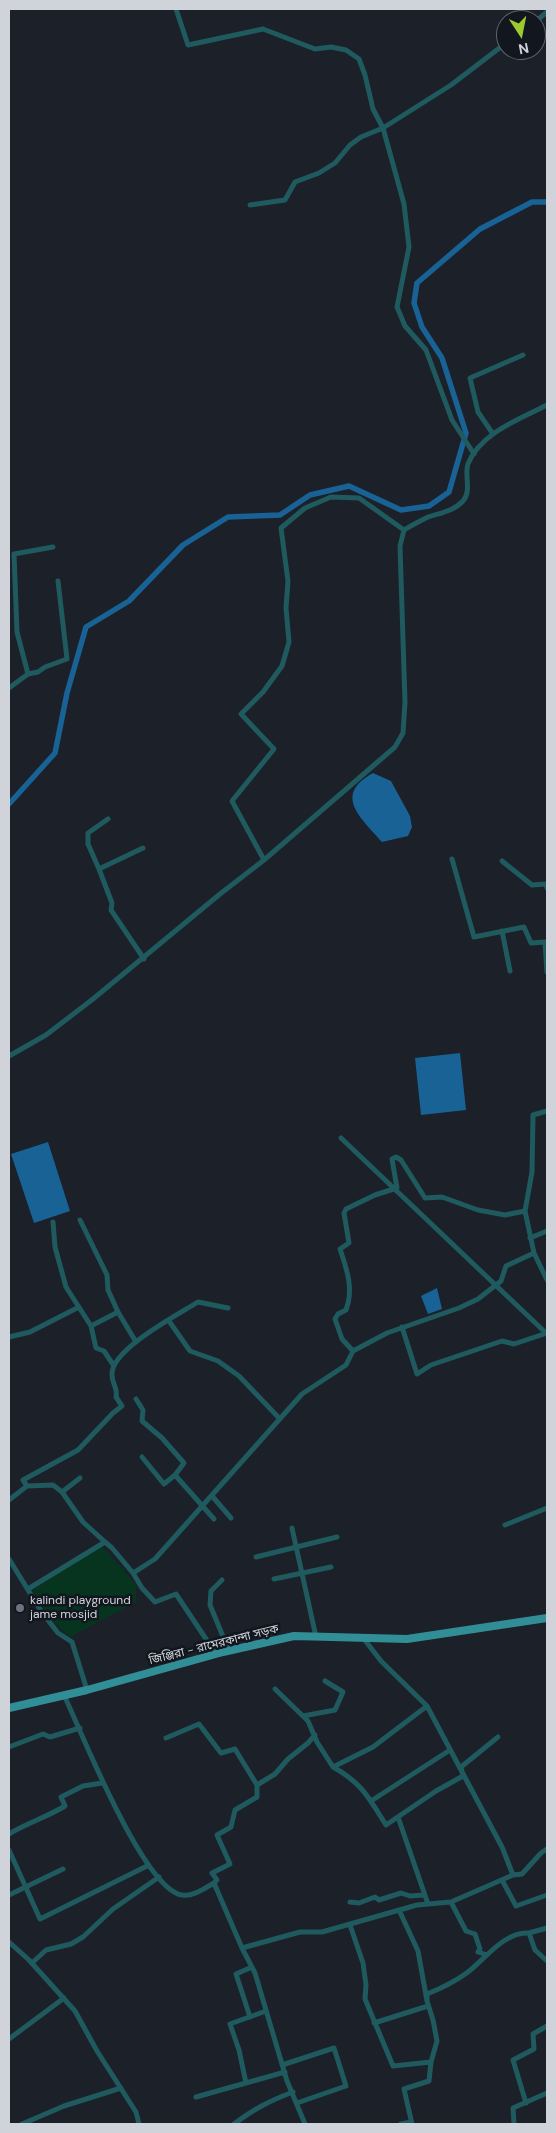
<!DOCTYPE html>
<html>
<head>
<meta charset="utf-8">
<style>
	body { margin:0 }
	#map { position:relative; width:556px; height:2133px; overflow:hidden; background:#1b2029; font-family:"DM Sans",sans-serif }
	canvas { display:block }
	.frame { position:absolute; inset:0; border:10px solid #d0d4da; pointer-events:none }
	.north { position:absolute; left:496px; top:10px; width:50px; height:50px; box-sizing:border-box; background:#12171f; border:1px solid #5e636a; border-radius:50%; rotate:169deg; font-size:14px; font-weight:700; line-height:20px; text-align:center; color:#d0d4da }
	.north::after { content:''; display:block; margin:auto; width:18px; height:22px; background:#9fca2e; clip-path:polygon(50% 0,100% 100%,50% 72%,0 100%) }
</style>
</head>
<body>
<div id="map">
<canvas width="556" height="2133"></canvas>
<div class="frame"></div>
<div class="north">N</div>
</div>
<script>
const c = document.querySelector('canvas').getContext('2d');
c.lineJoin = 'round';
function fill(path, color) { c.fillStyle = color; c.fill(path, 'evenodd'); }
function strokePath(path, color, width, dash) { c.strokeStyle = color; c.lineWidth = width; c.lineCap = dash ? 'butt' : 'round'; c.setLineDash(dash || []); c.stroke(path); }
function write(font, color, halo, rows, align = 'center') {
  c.font = font + ' "DM Sans","Noto Sans Bengali",sans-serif'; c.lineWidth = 5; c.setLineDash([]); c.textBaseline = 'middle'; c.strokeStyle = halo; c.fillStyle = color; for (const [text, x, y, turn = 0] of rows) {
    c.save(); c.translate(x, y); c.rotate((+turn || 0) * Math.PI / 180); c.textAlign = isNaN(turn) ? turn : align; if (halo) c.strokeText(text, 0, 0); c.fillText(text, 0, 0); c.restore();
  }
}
fill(new Path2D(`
	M102 1546 136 1584V1602L70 1637 54 1623 32 1590Z`), '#07341f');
fill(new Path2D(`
	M373 773 391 781 410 816 412 827 408 836 382 842C360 817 333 795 373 773Z
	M460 1053 466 1110 421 1115 415 1058Z
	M48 1142 70 1211 34 1223 11 1154Z
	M437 1288 442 1309 428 1314 421 1296Z`), '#186295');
strokePath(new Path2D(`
	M9 804 55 753 67 693 86 627 129 601 183 545 228 517 280 515 310 495 349 486 401 510 429 506 449 492 466 433 442 358 422 327 414 303 417 283 480 229 532 202H547`), '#186295', 5.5);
strokePath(new Path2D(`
	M176 9 188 45 263 29 315 49 331 47 346 50 359 59 365 75 373 109 383 128 404 204 409 247 397 307 405 326 426 350 452 420 474 454
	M536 21 547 12
	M250 205 285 200 295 182 319 173 335 163 350 145 361 137 383 128 451 85 506 43
	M493 434 478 412 470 378 523 355
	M28 674 17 632 14 554 53 547
	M9 688 28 674 38 672 45 667 67 659 58 581
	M143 848 99 869 112 903 111 910 144 959
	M452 859 474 937 524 927 531 943 545 942 547 972
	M264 860 232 801 274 749 241 714 263 692 282 666 289 642 286 608 288 581 281 528 305 508 331 497 359 498 404 530
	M502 861 532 885 546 884 547 888
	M99 869 88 844V833L108 819
	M502 931 510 971
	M9 1056 46 1035 93 999 220 894 264 860 395 747 403 733 405 702 400 546 404 530C412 525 420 521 428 517 440 513 454 511 463 501 472 491 464 475 468 464 480 433 520 419 547 405
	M547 1111 533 1115 532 1172 525 1211 534 1253 547 1280
	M341 1138 547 1334
	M80 1220 107 1275 108 1290 118 1312 136 1342
	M53 1222 55 1247 66 1287 91 1326 96 1348 104 1351 114 1366
	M530 1238 547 1231
	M169 1321 190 1351 218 1361 239 1376 280 1419
	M91 1326 118 1312
	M402 1327 417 1374 431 1365 502 1341 514 1344 547 1333
	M9 1337 30 1332 79 1307
	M353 1351 342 1339 335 1319 338 1314 346 1310C354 1289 347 1270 340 1249L349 1243 344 1213 346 1209 375 1195 397 1188 392 1159 396 1157 401 1160 425 1198 442 1197 478 1210 505 1215 525 1211
	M136 1399 143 1410 142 1421 162 1438 184 1463 175 1475 164 1484 142 1457
	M175 1475 214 1519
	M62 1492 80 1478
	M212 1496 231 1518
	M9 1500 27 1486
	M505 1525 547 1508
	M292 1528 316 1637
	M105 1542 83 1522 62 1492 53 1485 27 1486 23 1480 78 1450 113 1413 122 1406 116 1397C118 1388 112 1384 112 1375 110 1350 179 1314 198 1302L228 1308
	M256 1557 337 1537
	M9 1559 41 1611 58 1633 72 1642 87 1690
	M133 1573 142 1588 155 1602 176 1594 216 1654
	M274 1579 331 1567
	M222 1580 211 1591 210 1605 229 1651
	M28 1589 105 1542 112 1548 133 1573 155 1559 302 1394 346 1365 353 1351 387 1333 459 1308 478 1299 501 1281 506 1266 534 1253
	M275 1689 308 1721 317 1742 333 1767 373 1747 427 1706
	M64 1695C81 1731 143 1889 182 1895 193 1897 205 1888 214 1883L242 1948
	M303 1716 335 1710 343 1692 325 1681
	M166 1738 199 1724 221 1753 235 1749 257 1785
	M9 1747 43 1734 50 1737 80 1728
	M333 1767C362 1783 369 1798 386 1825L436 1791 463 1776 461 1767 498 1737
	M371 1801 450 1750
	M398 1817 428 1904
	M9 1834C27 1823 47 1817 65 1806L61 1797 83 1786 102 1783
	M9 1850 40 1919 147 1866
	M513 1875 522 1874 541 1853 547 1849
	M502 1880 516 1906 547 1895
	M214 1883 217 1880 212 1873 230 1864 217 1835 231 1827 235 1810 257 1797V1785L275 1774 288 1759 308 1743 315 1735
	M9 1895 63 1869
	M350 1902 359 1903 375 1897 379 1900 401 1893 410 1896 424 1895
	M451 1902 466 1931 475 1934 480 1949 478 1952 487 1955
	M399 1910 418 1951 427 2001 433 2020 437 2041 431 2062
	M350 1925 363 1963 366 1985 365 1999 393 2066 431 2062 429 2081 404 2089 412 2124
	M529 1933 547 1928
	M9 1942 29 1960 75 2011 97 2051 136 2112 139 2124
	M32 1963 46 1950 71 1944 83 1937 113 1909 159 1877
	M427 2001V1994C442 1988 456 1981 468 1972 485 1959 505 1931 529 1933L535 1950 547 1961
	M250 2017 236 1974 252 1967
	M374 2023 428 2006
	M9 2039 64 1998
	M282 2065 334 2048 346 2086 297 2103
	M246 2083 239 2050 230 2024 266 2011
	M196 2097 285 2072
	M526 2103 513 2060 534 2049 533 2034 547 2026
	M22 2124 64 2106 121 2088
	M234 2124C254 2109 269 2101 293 2092
	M305 2124 287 2081 255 1973 242 1948 300 1932H322L417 1905 451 1902 513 1875 502 1847 427 1706 381 1661 364 1639
	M401 2124 411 2122
	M514 2124 513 2108 547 2093`), '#1f5a5f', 5);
strokePath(new Path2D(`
	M9 1708 87 1690 223 1652 294 1636 407 1639 547 1618`), '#328e96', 8);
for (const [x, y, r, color] of [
	[20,1608,5,"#6b7280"]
]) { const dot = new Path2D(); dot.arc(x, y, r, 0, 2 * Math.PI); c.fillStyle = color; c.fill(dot); strokePath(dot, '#12171f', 2); }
write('12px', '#d0d4da', '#12171f', [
	["kalindi playground",30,1601],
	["jame mosjid",30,1615]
], 'left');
write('12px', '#d0d4da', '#12171f', [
	["জিঞ্জিরা - রামেরকান্দা সড়ক",214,1645,-14]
]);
</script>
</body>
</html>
